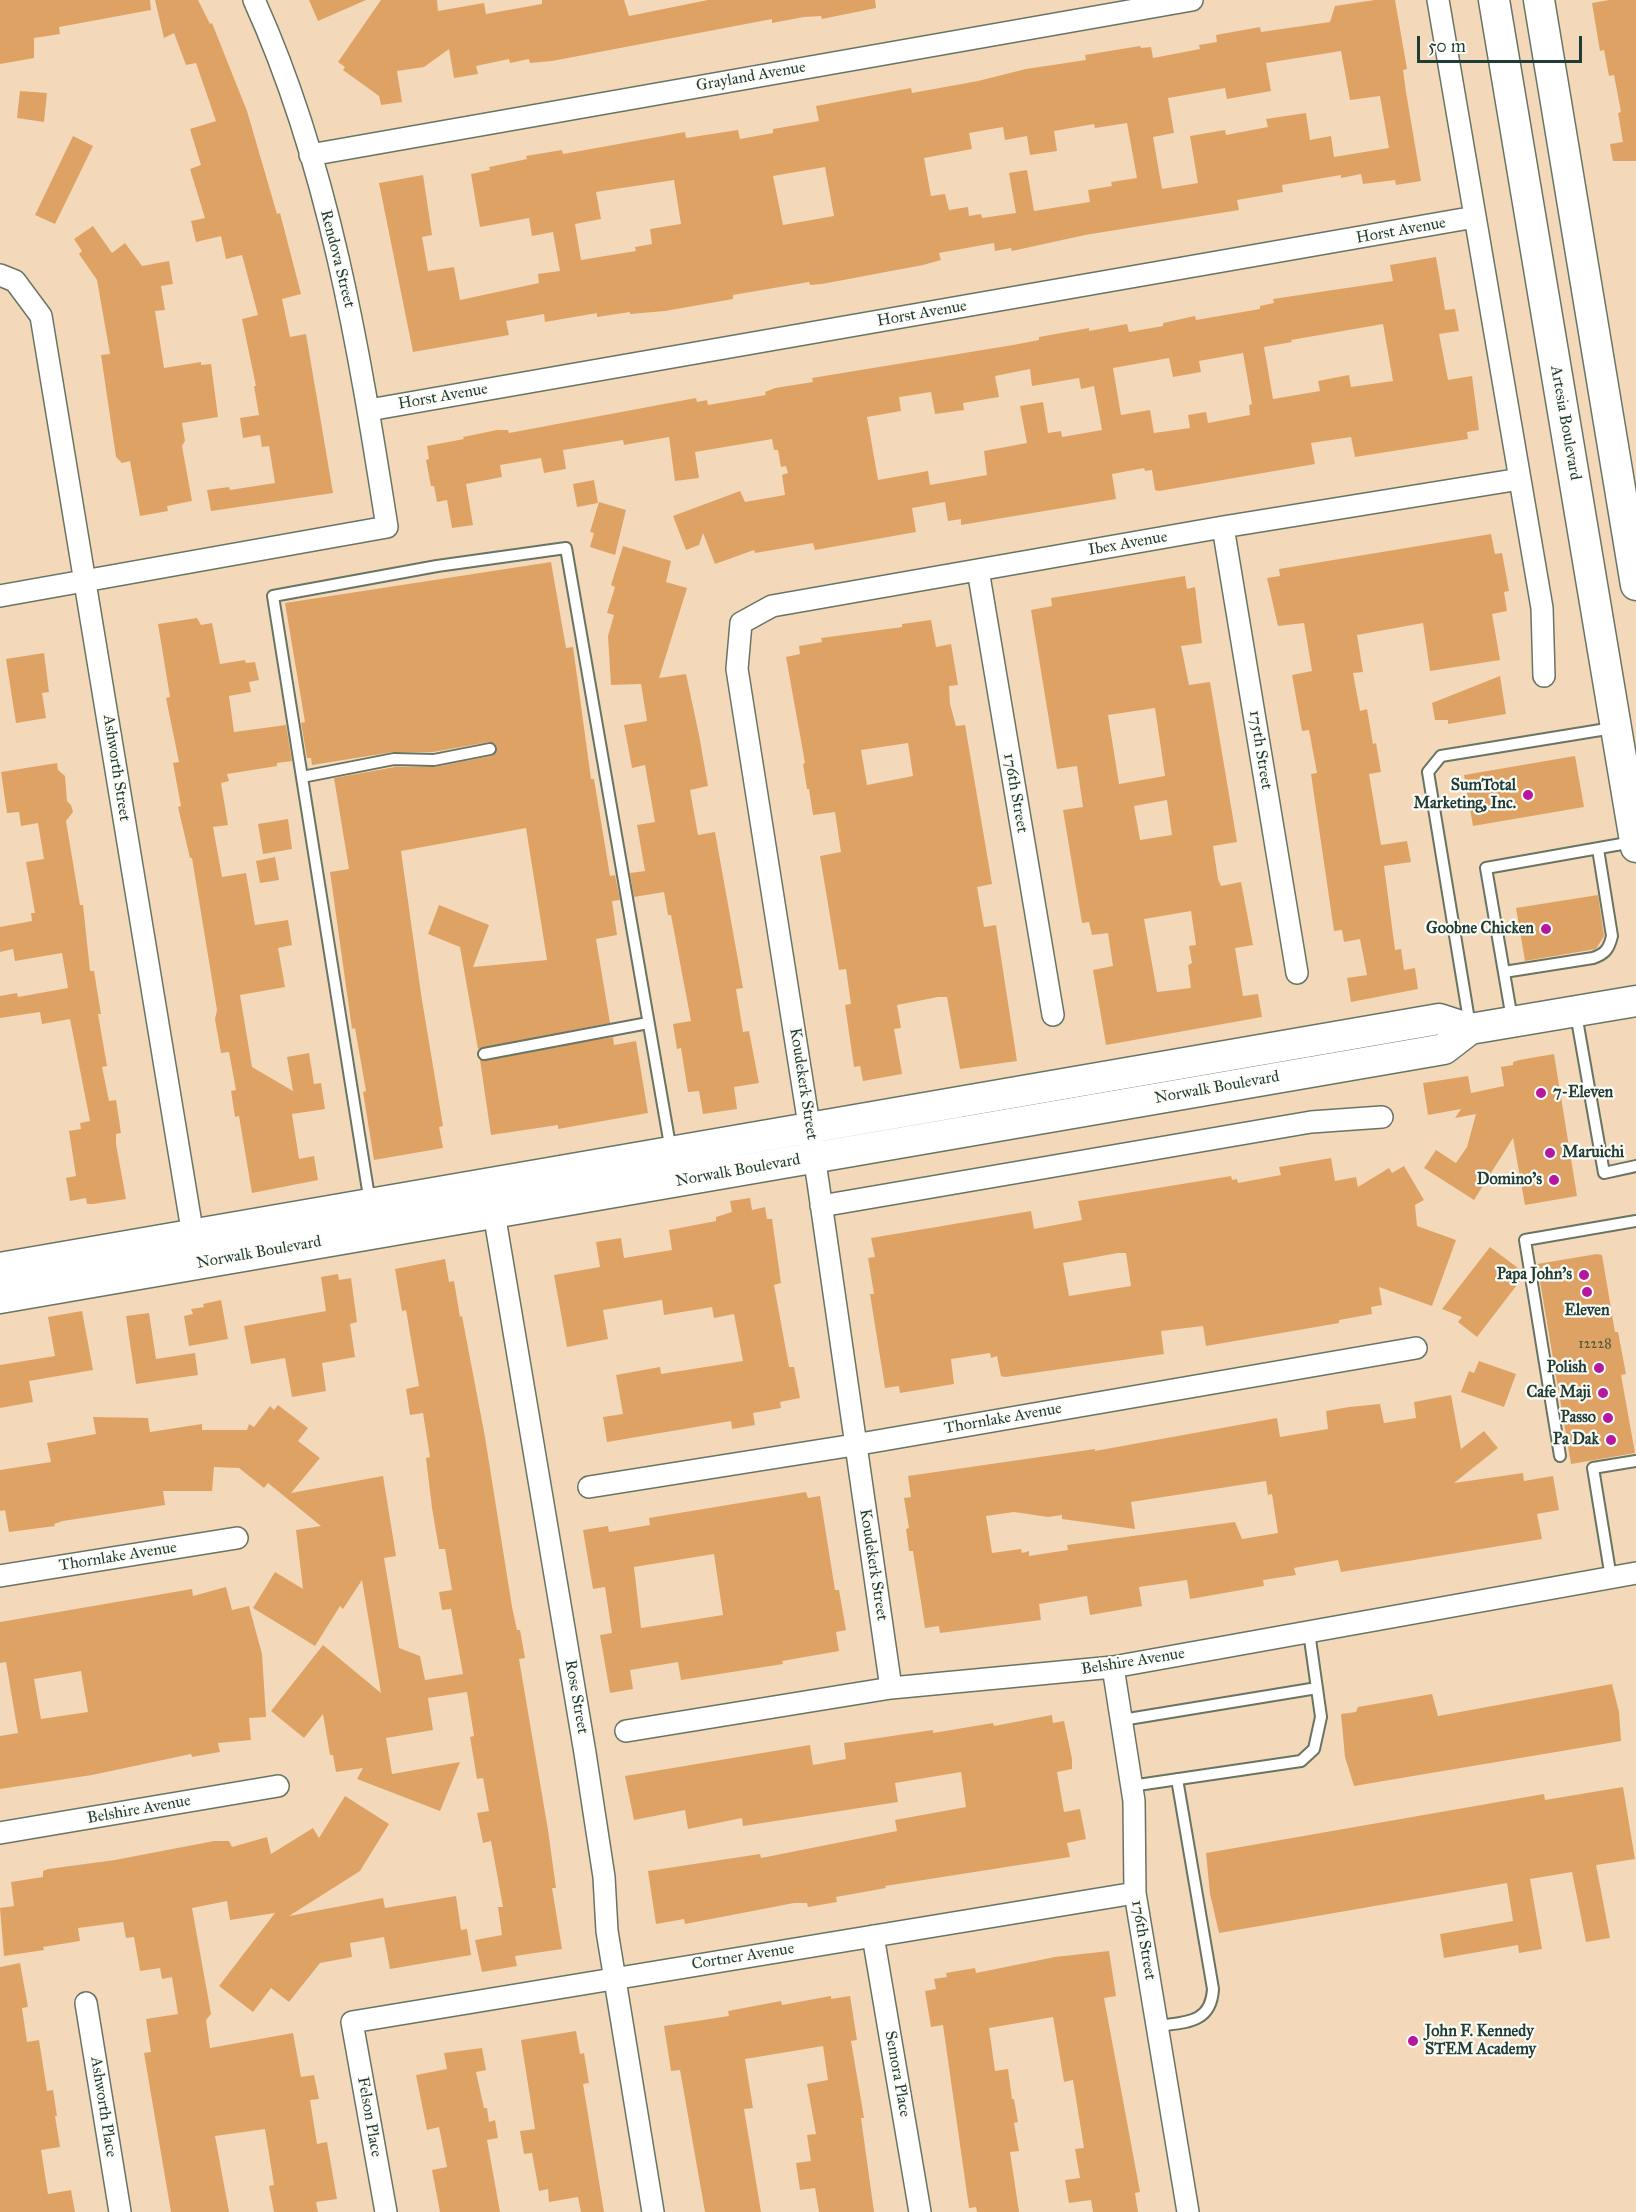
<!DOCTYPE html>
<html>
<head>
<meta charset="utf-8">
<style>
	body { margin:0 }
	#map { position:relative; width:1636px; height:2212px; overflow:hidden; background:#f3d9ba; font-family:"IM FELL Great Primer",serif }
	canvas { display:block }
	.scale { position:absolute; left:1417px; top:36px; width:165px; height:27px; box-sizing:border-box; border:3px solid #1f3d34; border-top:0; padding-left:8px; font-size:18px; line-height:21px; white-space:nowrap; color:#1f3d34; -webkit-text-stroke:4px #fdfcf7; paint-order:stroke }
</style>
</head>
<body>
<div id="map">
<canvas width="1636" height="2212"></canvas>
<div class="scale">50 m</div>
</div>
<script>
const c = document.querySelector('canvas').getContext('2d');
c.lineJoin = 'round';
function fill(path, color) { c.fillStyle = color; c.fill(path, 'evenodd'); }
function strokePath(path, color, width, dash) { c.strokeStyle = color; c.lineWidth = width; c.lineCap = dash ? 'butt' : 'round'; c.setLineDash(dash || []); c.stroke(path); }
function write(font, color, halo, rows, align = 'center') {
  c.font = font + ' "IM FELL Great Primer",serif'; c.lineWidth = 4.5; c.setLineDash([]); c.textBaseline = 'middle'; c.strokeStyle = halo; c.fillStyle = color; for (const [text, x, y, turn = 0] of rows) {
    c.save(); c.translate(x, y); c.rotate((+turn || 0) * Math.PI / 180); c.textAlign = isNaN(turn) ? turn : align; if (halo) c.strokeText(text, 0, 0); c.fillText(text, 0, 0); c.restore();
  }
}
fill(new Path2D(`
	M0 0H150L151 10 59 27 60 34 34 38V58L0 64Z
	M155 0H198L210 24 212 23 247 111 277 214 280 213 301 294 282 299 290 337 306 334 333 493 211 511 207 490 229 487 230 490 275 483 269 446 262 447 260 435 243 438 240 418 259 415 254 386H256L242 319 258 315 242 255 226 259 221 236 196 242 191 221 205 218 190 169 201 165 190 129 216 121 196 63 186 65 174 33 164 38Z
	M309 0H366L318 21Z
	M381 0H437L438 11 484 3 486 14 542 4V0H624L629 16 708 0H875L876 8 822 19 821 16 804 17 772 23V19L552 61 530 63 529 59 510 63 509 59 476 66 478 74 454 78 449 49 424 67 397 71 402 102 381 105 379 96 343 70 345 67 338 62Z
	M1375 0H1395L1407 69 1403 70 1406 92 1421 181 1396 185 1395 180 1363 184 1361 174 1341 178V175L1282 185 1283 192 1237 200 1239 210 1085 235 1012 251 1011 248 995 251 994 243 939 253 941 260 923 265 822 284 810 285 809 282 733 295V299L665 311 630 314V312L597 317V313L545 322 544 314 506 321 509 335 413 352 379 183 423 175 432 235 422 237 428 271 454 267 460 300 539 283 538 274 560 271 553 232 532 236 529 218 480 227 471 174 490 170 489 167 527 159 526 156 562 150 563 154 685 132 686 138 738 130 740 139 773 133V129L819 121 816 106 911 88 912 93 978 81 1026 69 1086 60 1085 55 1140 46 1141 48 1151 47 1153 58 1200 49 1199 45 1217 42 1216 35 1260 27 1261 32 1330 22 1335 6ZM1341 51 1350 100 1380 96 1389 148 1334 157 1331 136 1310 140 1306 113 1266 119 1268 127 1226 135 1225 130 1190 136 1198 183 1162 189 1153 137 1174 133 1168 98 1225 88 1227 99 1271 91 1266 63ZM1127 123 1137 178 1111 182 1112 186 1088 190 1090 202 1034 211 1027 170 1009 173 1016 213 982 218 981 214 969 216 968 207 949 210 945 194 931 196 924 158 972 149 969 133 1003 127 1005 140 1027 136 1030 155 1057 151 1054 131 1094 124 1095 128ZM825 167 834 216 783 225 773 176ZM674 180 681 224 650 229 652 244 635 247 636 251 581 260 575 224 601 219 596 192Z
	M1609 0H1636V161H1613L1610 144 1623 142 1618 113 1621 112 1614 75 1609 76 1604 50 1600 51 1592 3Z
	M20 91 47 93 44 122 17 118Z
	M73 136 93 146 55 224 35 215Z
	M93 226 112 253 125 243 142 266 169 261 173 284 161 286 165 310 155 311 164 368 201 362V365L211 364 218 417 182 423 185 441 182 446 192 501 167 506 168 511 140 516 130 461 122 463 116 457 101 355 110 354 97 280 79 254 82 251 74 239Z
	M1436 257 1445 310 1455 309 1459 331 1439 334 1448 380 1472 376 1479 430 1467 432 1468 439 1355 457 1351 437 1311 443 1315 464 1159 491 1155 490 1152 470 1145 471 1144 468 1112 474 1116 499 961 525V519L948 521 945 502 912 508 916 532 815 550 813 543 755 553 754 550 715 564 703 533 699 545 686 550 673 516 740 491 745 502 785 495 782 475 788 473 786 466 781 467 778 450H774L772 439 695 452 699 478 675 481 669 437 624 445 623 440 563 450 566 469 544 473 541 458 500 465 502 477 466 484 473 525 452 528 447 500 437 502 434 486H431L426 460 429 459 427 446 464 439 463 437 497 430H508L509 433 696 398 697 402 707 400 708 405 766 395 765 392 775 388 813 382 812 378 1013 345 1039 340V337L1089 328V331L1127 324 1129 332 1163 326V323L1195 316 1196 320 1260 309V306L1274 303 1273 299 1393 281 1390 265ZM1383 324 1393 381 1351 387 1349 375 1318 381 1320 391 1273 399 1264 347 1292 342 1291 340ZM1243 353 1252 404 1249 405 1250 415 1208 423 1206 412 1188 415 1190 428 1154 433 1150 410 1121 415 1113 368 1169 358 1173 377 1201 372 1199 361ZM1030 369 1032 386 1079 378 1081 389 1094 386 1102 430 1062 437 1061 431 1048 433 1043 402 1020 406 1027 443 984 451 987 475 930 485 928 471 878 480 867 417 901 411 899 397 931 392 935 414 964 410 963 403 999 397 995 376Z
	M594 480 598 503 577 507 573 484Z
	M599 502 626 510 615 555 590 547 594 533 590 532Z
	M1491 534 1495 554 1502 553 1509 591 1504 592 1507 611 1492 614 1500 660 1430 671 1423 623 1357 635 1363 672 1353 673 1360 711 1367 709 1373 744 1376 743 1381 772 1369 774 1381 845 1407 841 1411 862 1384 866 1395 950 1401 949 1404 970 1415 968 1418 989 1351 1002 1347 978 1367 975 1360 939 1344 942 1342 930 1334 931 1311 774 1317 773 1309 730 1302 731 1292 675 1312 671 1304 623 1278 626 1267 578 1280 576 1279 569Z
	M623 546 671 561 666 582 687 588 659 678 686 674 699 735 708 786 690 790 698 835 715 832 743 988 736 989 743 1032 749 1031 759 1083 734 1087 737 1109 703 1114 699 1091 688 1092 681 1048 677 1049 673 1024 691 1021 671 915H668L664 892 634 897 630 873 645 871 637 825 655 822 645 765 632 768 624 725 647 721 641 684 611 685 608 636 614 615 607 613 615 587 611 585Z
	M551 562 566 648 573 647 591 779H594L610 876 615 875 620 900 612 901 617 935 596 939 610 1023 478 1049 460 947 428 934 439 905 489 925 473 967 547 960 526 828 401 851 421 994 443 1126 439 1127 443 1148 374 1160 363 1092 366 1091 355 1028 352 1029 330 872 349 869 334 778 395 767H435L491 756 497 748 495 744 489 742 433 752H393L312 765 311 758H307L301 723 305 722 285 603Z
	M1185 576 1187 589 1195 587 1202 643 1181 646 1189 685 1210 682 1237 842 1213 846 1218 879 1221 886 1241 882 1253 945 1235 948 1243 996 1258 994 1262 1017 1106 1045 1093 970 1113 966 1108 933 1092 935 1089 922 1082 923 1063 810 1083 807 1077 766 1057 769 1031 610 1052 606 1051 598ZM1155 708 1165 776 1119 784 1108 715ZM1167 800 1172 835 1140 840 1134 806ZM1191 911 1196 945 1189 946 1192 963 1188 965 1191 988 1157 992 1144 919Z
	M197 618 201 625 212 623 220 664 245 660 246 663 255 662 259 680 249 682 251 692 229 696 234 732 286 725 292 761 277 763V766L227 774 229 781 221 783 228 825 213 827 222 877 246 873 255 925 288 920 292 945 278 948 285 987 240 995 252 1067 293 1091 287 1057 309 1053 314 1084 321 1083 325 1109 292 1114 299 1159 314 1156 318 1180 252 1193 239 1116 235 1117 231 1091 236 1090 229 1052 221 1053 215 1019 217 1010 192 858H190L178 807 181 806 173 763 179 762 166 698 170 697 158 624Z
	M931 620 936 647 951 644 958 685 949 686 950 704 956 726 965 725 992 884 977 887 984 927 996 925 1017 1061 960 1069 947 997H938L897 1005 901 1028 894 1029 902 1074 863 1081 860 1066 854 1067 845 1005 851 1004 846 969 839 970 820 856 841 852 835 812 813 815 809 789H807L803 764 805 763 786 657 800 654 799 646 822 642 821 638 902 627V624ZM908 743 913 776 867 785 861 750Z
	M44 653 49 692 42 693 46 718 16 723 6 659Z
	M1500 676 1506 714 1448 724V720H1435L1432 703Z
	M1575 756 1584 807 1473 826 1464 775Z
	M57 763 58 770 65 776 67 801 71 805 73 812 66 821 80 905H83L90 971H94L101 1014H98L107 1066 102 1067 109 1101 116 1100 121 1133 116 1134V1144L126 1199 93 1204H87L86 1198 70 1201 66 1178 76 1176 69 1131 81 1129 80 1123 90 1121 70 1019 42 1024 40 1012 0 1018V996L17 993 18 997 68 988 62 953 15 961 13 949 0 952V927L32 921 31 913H35L26 862 44 859 38 823 21 826 19 812 7 813 1 772Z
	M288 819 292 849 263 854 258 824Z
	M275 857 279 880 260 883 256 861Z
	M1598 895 1604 936 1596 949 1525 961 1516 908Z
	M613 1037 614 1045 636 1041 648 1113 558 1129V1125L491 1135 480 1060Z
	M1554 1054 1577 1196 1525 1205 1513 1138 1474 1200 1424 1168 1436 1150 1456 1163 1467 1147 1476 1114 1455 1118 1461 1109 1428 1115 1423 1083 1468 1076 1471 1093 1504 1086 1501 1067 1513 1065V1062L1519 1060Z
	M1331 1158 1335 1181 1356 1177 1358 1187 1389 1168 1392 1173 1404 1166 1424 1200 1415 1205 1417 1226 1456 1240 1432 1306 1379 1287 1382 1305 1371 1307 1372 1314 1339 1320V1323L1206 1346 1203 1326 1161 1331 1164 1354 1005 1377 1001 1376 997 1356 991 1358 990 1353 951 1359 954 1384 900 1393 899 1386 885 1388 870 1294H874L868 1258 875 1257 871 1238 1031 1211 1034 1229 1082 1220 1078 1201 1231 1176 1232 1180 1237 1179 1238 1183 1281 1175 1279 1167ZM1118 1253H1126L1131 1286 1069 1296 1063 1263Z
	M750 1198 752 1210 765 1207 767 1219H772L781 1283 774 1285 789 1367H794L800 1398 780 1402 781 1408 753 1413 755 1425 732 1429 731 1421 607 1442 603 1417 623 1414 616 1375 660 1367 661 1374 743 1361 734 1314 714 1318 712 1307 664 1315 662 1300 603 1310 608 1339 567 1347 554 1275 600 1267 596 1242 621 1238 624 1258 672 1250 669 1230 716 1221V1217L732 1212 730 1201Z
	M1490 1247 1522 1271 1523 1277 1477 1337 1458 1322 1462 1317 1442 1309Z
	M1597 1254 1602 1255 1615 1332H1618L1626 1374 1621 1375 1635 1453 1571 1464 1537 1264Z
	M445 1259 449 1282 454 1281 460 1317 462 1316 485 1437 512 1607 517 1630H520L525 1658 519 1659 548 1830 556 1888H552L562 1949 515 1956 517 1966 482 1972 475 1940 502 1935 498 1907H503L491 1841 483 1843 477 1813 489 1811 483 1778 477 1779 470 1737 474 1736 467 1692 428 1698 433 1730 386 1738 392 1774 460 1762 440 1811 357 1779 363 1768 336 1772 333 1755H330L323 1714 304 1738 271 1711 323 1645 381 1693 362 1580 343 1609 340 1606 315 1646 253 1608 275 1572 303 1589 296 1530 321 1526 268 1483 264 1488 239 1468 214 1467 212 1491H163L165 1505 63 1521 54 1524 55 1526 9 1532 5 1510 0 1511V1470L51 1462 47 1443 96 1434 93 1417 148 1418 150 1432 202 1424V1430H247L249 1424 254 1427 270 1406 274 1410 278 1405 308 1428 298 1441 320 1458 291 1493 383 1476 396 1556 384 1558 399 1648 420 1656 425 1680 463 1674 451 1609 442 1610 439 1592 452 1590 445 1549H439L432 1508 426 1458 430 1457 423 1413 410 1415 406 1389 419 1386 406 1310 402 1311 395 1269Z
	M338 1274 339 1280 351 1278 357 1322 350 1324 355 1357 322 1363 326 1391 292 1397 285 1358 251 1364 244 1326 326 1311 321 1277Z
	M221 1300 228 1339 189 1346 184 1316 193 1314 191 1309 204 1307 203 1304Z
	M82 1311 93 1370 29 1381 33 1402 0 1408V1365L55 1356 48 1317Z
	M149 1313 156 1359 195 1353 198 1375 136 1384 126 1316Z
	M1479 1361 1516 1374 1504 1407 1461 1392 1469 1371 1474 1373Z
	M1451 1395 1461 1449 1484 1431 1498 1448 1454 1483 1523 1473 1524 1481 1553 1476 1559 1510 1537 1514 1542 1539 1341 1572 1338 1560 1294 1568 1296 1575 1263 1580 1264 1586 1190 1599 1187 1580 1139 1587 1142 1606 1090 1615 1087 1596 1039 1604 1041 1620 940 1633 939 1626 925 1628 913 1551H909L906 1529 909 1528 904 1498 911 1497 908 1476 1095 1449V1451L1277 1418 1280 1437 1328 1429 1326 1411 1349 1407 1380 1404 1384 1423 1416 1418 1414 1402ZM1266 1481 1268 1495 1272 1494 1278 1533 1242 1539 1235 1522 1067 1545 1068 1550 1029 1556V1551L1022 1553 1021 1549 992 1553 986 1516 1014 1512 1048 1517 1062 1515V1519L1135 1529 1131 1502Z
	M806 1492 808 1498 820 1496 835 1590H839L846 1630 836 1632 839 1651 782 1661 783 1664 681 1680 678 1662 630 1670 633 1689 610 1693 600 1635 612 1633 605 1587 593 1589 583 1530 608 1526 609 1532 650 1525 649 1518ZM714 1554 723 1615 641 1628 634 1567Z
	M226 1587 232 1610 249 1606 262 1654 266 1717 249 1718 251 1740 218 1743 220 1752 192 1757 191 1754 92 1775 0 1789V1736L18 1733 6 1662 0 1663V1622L192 1589 193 1596ZM81 1671 88 1712 41 1719 34 1679Z
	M1612 1684 1619 1712 1621 1741 1354 1786 1345 1757 1341 1714 1356 1712 1358 1707 1432 1694 1438 1716Z
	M1052 1715 1053 1723 1064 1721 1072 1759V1769L1057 1772 1064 1812 1080 1809 1086 1839 1067 1843 1070 1857 885 1886 886 1888 836 1897 837 1902 808 1907 807 1903H794L685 1924 684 1919 656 1924 648 1871 760 1854 761 1858 897 1831 895 1820 966 1807 961 1772 895 1783 898 1802 743 1826 742 1818 688 1829 685 1810 634 1820 625 1776 810 1745 813 1765 846 1759 844 1743 933 1730V1733L993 1723 994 1726Z
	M1623 1787 1635 1859 1596 1865 1610 1938 1586 1942 1572 1872 1530 1879 1542 1949 1519 1953 1518 1945 1444 1958 1440 1934 1513 1921 1507 1883 1219 1933 1210 1894 1206 1853 1544 1794 1545 1800Z
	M345 1796 389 1824 360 1871 289 1916 383 1898 385 1908 456 1896 461 1930 467 1929 471 1955 390 1969 384 1937 350 1943 352 1957 320 1963 289 2002 271 1988 253 2012 219 1986 275 1913 230 1920 227 1901 192 1908 211 2014 206 2020 210 2048 293 2033 301 2077 314 2075 319 2099 310 2100 317 2144 327 2142 337 2199 316 2202 318 2212H274L269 2186 274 2185 265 2129 215 2136 229 2212H171L144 2053 151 2052 146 2019 178 2014 172 1977 162 1979 160 1968 140 1971 134 1937 126 1938 123 1922 78 1928 80 1941 43 1947 44 1950 4 1956 0 1908 14 1906 11 1882 43 1877V1871L48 1869 115 1860 214 1841H229L232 1847 267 1837 271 1854 313 1828 319 1838Z
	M1109 1951 1116 1996 1104 1998 1140 2192 1135 2193 1138 2212H1093L1091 2200 1069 2203 1065 2180 1080 2178 1075 2149 1084 2148 1073 2080 1064 2082 1053 2017 989 2028 995 2071 1008 2069 1012 2099H1014L1018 2122 1014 2123 1019 2151 1010 2152 1019 2212H977L976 2207 969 2208 943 2025 931 2027 925 1991 936 1989 934 1979 947 1977 946 1973 975 1968 976 1973 1055 1957Z
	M20 1963 28 2007 22 2008 27 2042 39 2040 47 2091 53 2090 57 2116H55L60 2147 41 2150 48 2194 71 2190 75 2212H0V1967Z
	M831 1996V1999L850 1996 857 2040 851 2041 864 2118H861L874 2212H819L815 2188 800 2190 796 2163 811 2161 807 2135 816 2134 807 2084 828 2080 823 2046 745 2059 753 2108 744 2109 761 2212H705L680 2070 671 2071 664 2026 729 2016 728 2011 781 2001 782 2005Z
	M576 2031 580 2054 584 2053 589 2083 583 2084 604 2212H581L578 2197 549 2202 548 2189 539 2191 532 2153 524 2154 520 2131 535 2129 521 2040Z
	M482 2048 486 2070 476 2072 484 2108H487L489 2122 495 2120 498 2138 487 2140 500 2212H440L432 2170 447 2167 439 2127 427 2130 416 2075 447 2069 444 2053Z`), '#dea364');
const lane = new Path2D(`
	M302 777 394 759 434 760 490 749
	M1504 972 1593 958C1605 954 1609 949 1612 936L1598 849
	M1576 1014 1604 1173 1636 1166
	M1512 1019 1486 868 1633 842
	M1470 1026 1428 772 1441 756 1613 728
	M484 1054 648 1023
	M370 1203 273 596 437 566 566 548 671 1151
	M1560 1456 1525 1240 1636 1221
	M1611 1578 1593 1468 1636 1461
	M1122 1720 1317 1688
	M1131 1786 1301 1761 1314 1749 1321 1717 1309 1632
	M1157 2026C1185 2022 1211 2024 1213 1989L1177 1779`);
const street = new Path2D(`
	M1438 0 1542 608 1544 676
	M310 155 1192 0
	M0 275 15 281 41 316 195 1248
	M369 410 1475 217
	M1223 527 1297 973
	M978 570 1053 1015
	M0 596 387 527C359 349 329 165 254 0
	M492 1201 585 1753 604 1877 607 1931 653 2212
	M821 1206 1311 1122 1382 1117
	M589 1487 854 1445 1416 1348
	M0 1576 237 1538
	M1113 1667 1134 1801 1135 1893 1188 2212
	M891 1688 818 1182 737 669 741 623 772 606 1223 527 1520 479
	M626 1731 891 1688 1113 1667 1636 1573
	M0 1833 278 1786
	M873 1936 920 2212
	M86 2003 120 2212
	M386 2212 352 2022 1135 1893`);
const secondary = new Path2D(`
	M1494 0 1636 847
	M1539 0 1636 585
	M0 1268 1439 1019 1470 1029 1636 1001
	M0 1298 1444 1049 1470 1029`);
strokePath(lane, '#697463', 14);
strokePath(street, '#697463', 24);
strokePath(secondary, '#697463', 33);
strokePath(lane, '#fff', 10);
strokePath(street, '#fff', 21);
strokePath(secondary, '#fff', 30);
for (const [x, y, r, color] of [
	[1528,795,6,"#b5179e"],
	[1546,929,6,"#b5179e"],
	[1541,1093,6,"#b5179e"],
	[1550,1153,6,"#b5179e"],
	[1554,1180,6,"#b5179e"],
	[1584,1275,6,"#b5179e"],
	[1587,1292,6,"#b5179e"],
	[1599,1368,6,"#b5179e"],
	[1603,1393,6,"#b5179e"],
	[1608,1418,6,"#b5179e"],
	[1611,1440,6,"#b5179e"],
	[1413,2041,6,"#b5179e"]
]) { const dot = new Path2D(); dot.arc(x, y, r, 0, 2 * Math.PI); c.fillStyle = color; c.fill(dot); strokePath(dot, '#fdfcf7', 2); }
write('14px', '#4f5640', null, [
	["12228",1595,1345]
]);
write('16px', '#1f3d34', '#fdfcf7', [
	["Grayland Avenue",751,77,-10],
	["Horst Avenue",1401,231,-10],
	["Rendova Street",337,259,76],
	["Horst Avenue",922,314,-10],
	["Horst Avenue",443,397,-10],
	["Artesia Boulevard",1565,423,80],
	["Ibex Avenue",1128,544,-10],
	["175th Street",1260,750,81],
	["Ashworth Street",116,768,81],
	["176th Street",1015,793,80],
	["Koudekerk Street",803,1084,81],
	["Norwalk Boulevard",1217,1088,-10],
	["Norwalk Boulevard",738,1171,-10],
	["Norwalk Boulevard",259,1253,-10],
	["Thornlake Avenue",1003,1419,-10],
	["Thornlake Avenue",118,1557,-9],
	["Koudekerk Street",873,1565,81],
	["Belshire Avenue",1133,1662,-9],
	["Rose Street",576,1697,80],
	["Belshire Avenue",139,1810,-10],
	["176th Street",1143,1940,80],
	["Cortner Avenue",743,1957,-9],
	["Semora Place",897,2074,80],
	["Ashworth Place",103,2107,81],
	["Felson Place",369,2117,80]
]);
write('bold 16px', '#1f3d34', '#fdfcf7', [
	["SumTotal",1516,786],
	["Marketing, Inc.",1516,804],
	["Goobne Chicken",1534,929],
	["7-Eleven",1553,1093,"left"],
	["Maruichi",1562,1153,"left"],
	["Domino's",1542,1180],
	["Papa John's",1572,1275],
	["Eleven",1587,1311,"center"],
	["Polish",1587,1368],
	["Cafe Maji",1591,1393],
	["Passo",1596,1418],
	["Pa Dak",1599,1440],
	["John F. Kennedy",1425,2032,"left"],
	["STEM Academy",1425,2050,"left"]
], 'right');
</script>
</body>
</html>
